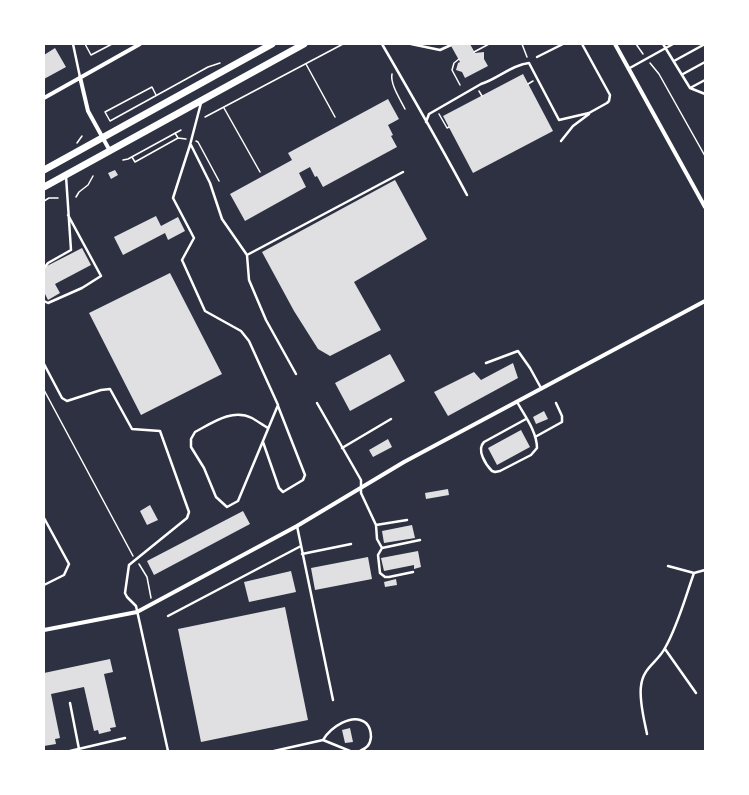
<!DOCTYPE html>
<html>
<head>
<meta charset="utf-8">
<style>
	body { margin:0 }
	#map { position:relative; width:749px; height:795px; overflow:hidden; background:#2d3142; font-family:Georgia,serif }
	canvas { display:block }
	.frame { position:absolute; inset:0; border:45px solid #fff; pointer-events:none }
</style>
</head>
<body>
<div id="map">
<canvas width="749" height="795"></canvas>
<div class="frame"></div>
</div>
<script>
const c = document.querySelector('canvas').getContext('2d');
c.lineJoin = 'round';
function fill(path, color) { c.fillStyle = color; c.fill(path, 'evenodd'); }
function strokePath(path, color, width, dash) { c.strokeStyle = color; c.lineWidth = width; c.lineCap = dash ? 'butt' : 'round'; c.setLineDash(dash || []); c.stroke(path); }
fill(new Path2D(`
	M450 44H470L475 53 484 52V59L488 66 465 78 462 72 456 70 458 63 460 62Z
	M55 48 66 67 44 79V55Z
	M523 74 553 131 473 173 443 116Z
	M388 99 399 119 388 125 393 135 391 136 397 147 323 187 317 176 315 177 310 167 299 173 306 187 245 221 230 194 292 160 288 153Z
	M115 170 118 175 111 179 108 173Z
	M395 180 427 239 354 282 381 330 330 356 318 349 294 311 262 252Z
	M156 216 161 226 178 217 185 231 168 240 165 233 123 255 114 237Z
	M82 248 91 265 55 284 60 293 48 300 44 292V265L45 267Z
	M170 273 222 374 141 415 89 313Z
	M390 354 405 381 350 411 335 383Z
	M513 363 518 378 448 416 434 392 474 372 481 380Z
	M544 411 548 419 536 424 533 417Z
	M521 430 530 447 497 465 488 448Z
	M388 439 392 447 373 457 369 450Z
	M448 489 449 495 426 499 425 493Z
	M150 505 158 520 147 525 140 511Z
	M243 511 250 524 154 575 147 561Z
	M412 525 415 538 384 543 382 531Z
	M418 551 421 567 414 569V565L384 571 381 558Z
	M368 557 372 579 315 590 311 568Z
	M291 571 296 592 249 602 244 582Z
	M396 579 397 585 385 587 384 582Z
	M285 607 308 720 201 742 178 629Z
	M110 659 113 672 104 674 116 727 110 728 111 731 99 734 98 730 94 731 84 687 51 694 60 738 55 739 56 744 44 746V673Z
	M350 728 353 742 345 743 342 730Z`), '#e0e0e3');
strokePath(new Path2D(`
	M85 44 91 55 112 44
	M522 44 527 57
	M636 44 643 54
	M474 52 489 44
	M459 59 454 63 452 70 460 85
	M650 63 659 74 705 156
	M306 64 335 117
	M392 74C390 84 400 99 405 109
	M528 84 533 81
	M479 91 482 96
	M156 95 152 87 105 112 110 121 208 67 220 63
	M224 108 260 172
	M439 114 447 128 449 127
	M205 117 343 44
	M178 138 186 139
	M196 141 198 142 219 181
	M77 143 82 136
	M132 157 135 162 178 138 175 133
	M123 160 128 159 181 130
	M76 197 79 192 88 185 93 176
	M44 201 49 198H58
	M44 390 133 556
	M139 564 147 577 151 598`), '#fff', 1.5);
strokePath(new Path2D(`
	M73 44 80 77
	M382 44C411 94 440 144 467 195
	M411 44 440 50 451 45
	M663 44 690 88 705 94
	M537 57 563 44
	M674 61 705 44
	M628 69 673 44
	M683 74 705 62
	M690 88 705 80
	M201 103 190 145 173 198 194 238 182 260 205 311 241 331 249 341 278 405 238 501 227 507 216 497 204 468 191 447V439L195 432C212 423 232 408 252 418 257 421 263 425 268 428
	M426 122 429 114 481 84C498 79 511 65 529 63L559 120 589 113 607 103 609 101 610 95 582 44
	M561 141 573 126 589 114
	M191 145 210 183 222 219 247 255 403 172
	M247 255 249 280 266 320 296 374
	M45 267 48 263 71 250 66 176
	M44 301 48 303 82 288 101 276 68 215
	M486 363 518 351 530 368 541 388
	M44 364 62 398 67 401 101 390 110 389 132 429 160 431 189 512 187 518 129 565 125 593 127 597 136 606 168 751
	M517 402C525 416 537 432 537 448L531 455 500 471 495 472 492 471C486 465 476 450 484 442L526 419
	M317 403 361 480V493L376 525 377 539 382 548 378 555 380 573 385 577H389L413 572
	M535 437 562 422V416L556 403
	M263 442 279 488 283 492 303 480 305 475 278 406
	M342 448 391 419
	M44 518 69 564 64 575 44 585
	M376 525 407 520
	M297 526 333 700
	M382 548 420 540
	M302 554 351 544
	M668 566 694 573
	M168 616 301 546
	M665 649 696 693
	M70 703 79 749
	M647 734C644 719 639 701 641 686 643 667 658 662 665 648 678 625 685 598 694 573L705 570
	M323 740C330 728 352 712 366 723 370 727 371 732 371 737 370 745 367 748 360 751
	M70 751 125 738
	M274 751 323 740 350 751`), '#fff', 2.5);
strokePath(new Path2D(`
	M615 44 705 207
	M80 77 88 111 110 151
	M44 98 140 44
	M44 630 137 612 297 526 404 462 705 301`), '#fff', 4);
strokePath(new Path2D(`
	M44 170 272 44
	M44 187 304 44`), '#fff', 7);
</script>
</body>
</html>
